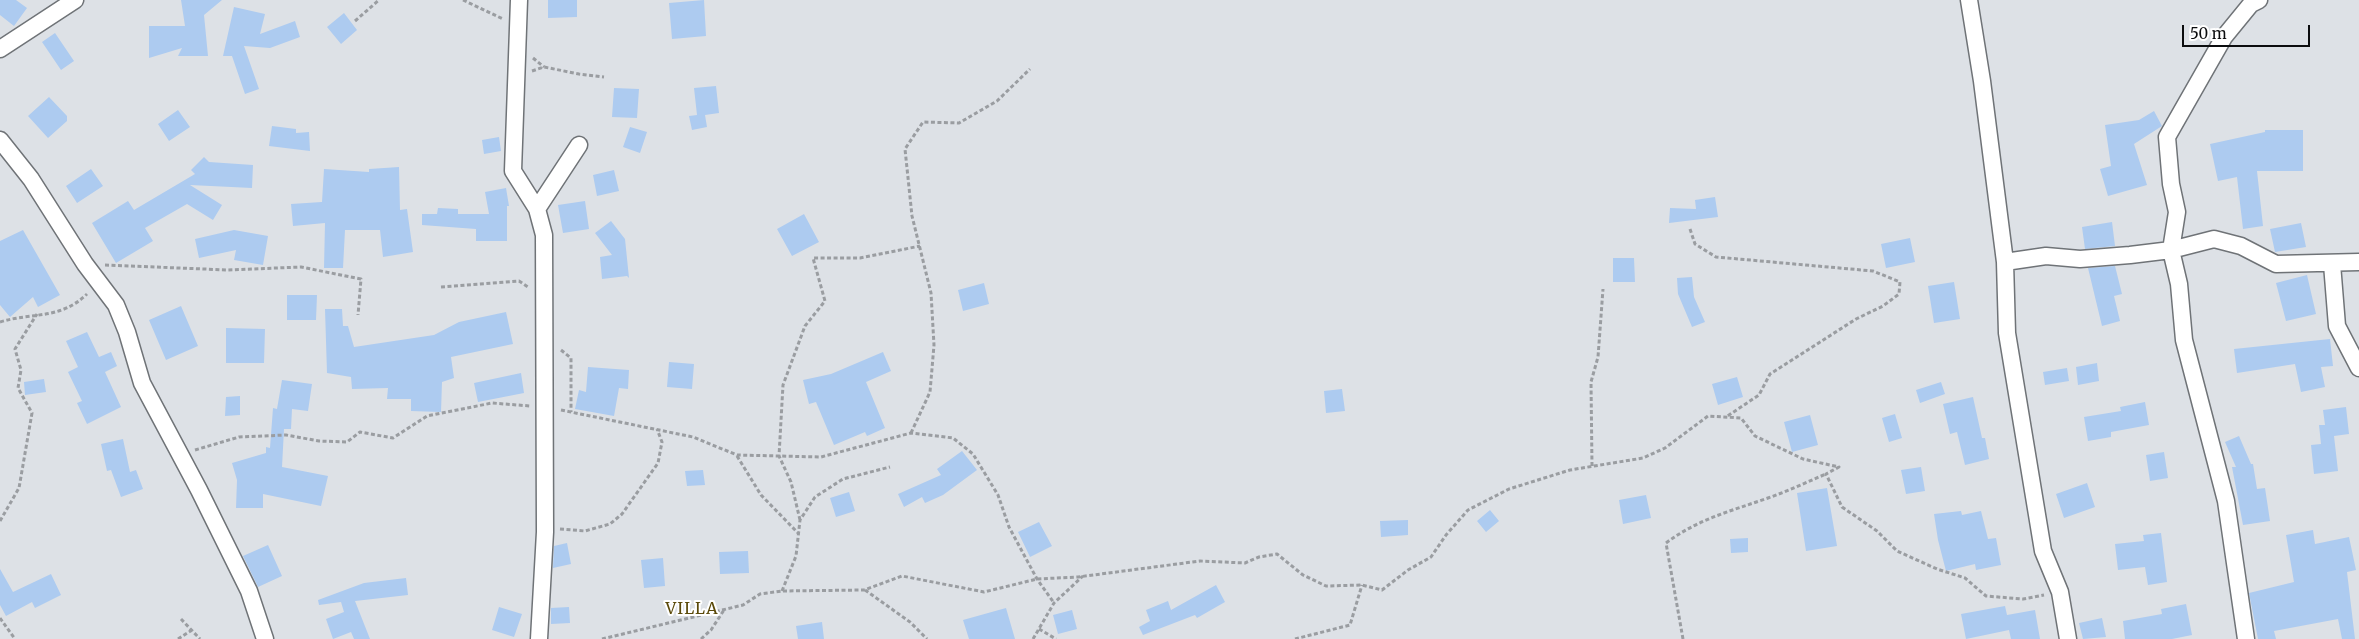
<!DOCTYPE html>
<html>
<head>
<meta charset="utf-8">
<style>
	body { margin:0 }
	#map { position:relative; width:2359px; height:639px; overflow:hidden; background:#dde1e6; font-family:Merriweather,serif }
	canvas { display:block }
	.scale { position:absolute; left:2182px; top:25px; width:128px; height:22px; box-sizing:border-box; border:2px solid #0b0c0e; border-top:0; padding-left:6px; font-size:15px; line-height:18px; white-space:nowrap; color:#0b0c0e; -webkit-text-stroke:4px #fff; paint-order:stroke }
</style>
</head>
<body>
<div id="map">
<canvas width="2359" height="639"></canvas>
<div class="scale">50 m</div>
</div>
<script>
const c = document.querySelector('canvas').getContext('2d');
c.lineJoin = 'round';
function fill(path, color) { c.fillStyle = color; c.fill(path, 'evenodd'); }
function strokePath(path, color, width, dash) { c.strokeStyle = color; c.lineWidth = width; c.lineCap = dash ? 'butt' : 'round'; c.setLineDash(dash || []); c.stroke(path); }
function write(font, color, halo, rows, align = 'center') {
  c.font = font + ' Merriweather,serif'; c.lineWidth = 4; c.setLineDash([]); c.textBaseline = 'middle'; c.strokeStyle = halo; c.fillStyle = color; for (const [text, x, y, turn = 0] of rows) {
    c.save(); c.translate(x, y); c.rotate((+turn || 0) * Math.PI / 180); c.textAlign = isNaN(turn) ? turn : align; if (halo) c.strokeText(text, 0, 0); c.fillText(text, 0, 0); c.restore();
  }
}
fill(new Path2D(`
	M0 0H16L27 8 14 26 0 15Z
	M181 0H222L204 15 208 56H178L182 48 149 58V26H185Z
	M548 0H577V17L548 18Z
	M704 0 706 36 672 39 669 3Z
	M234 7 265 14 260 34 295 21 300 37 270 48 244 46 259 89 245 94 232 56H223Z
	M344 13 357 30 341 44 327 27Z
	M55 33 74 61 61 70 42 42Z
	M716 86 719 113 705 115 707 127 692 130 689 116 697 115 694 88Z
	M614 88 639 89 637 118 612 117Z
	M49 97 67 116V121L48 138 28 116Z
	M178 110 190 127 169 141 158 124Z
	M2154 111 2162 126 2134 144 2147 185 2108 196 2100 169 2111 166 2105 125 2139 120Z
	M272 126 296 129V133L309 132 310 151 269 146Z
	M630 127 647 132 640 153 623 147Z
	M2265 130H2303V171H2257L2263 226 2243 229 2237 177 2218 181 2210 144 2265 132Z
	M499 137 501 151 484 154 482 140Z
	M204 157 209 162 253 165 252 188 190 185 222 205 213 220 187 204 145 228 153 241 116 263 92 223 128 201 134 210 195 174 191 170Z
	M399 167 400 210 407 209 413 252 383 257 380 230H345L343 268H324L325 223 293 226 291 204 322 202 324 169 369 172V169Z
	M91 169 103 186 77 203 66 186Z
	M614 170 619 191 597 196 593 175Z
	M506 188 509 206H507V241H476V229L422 225V214H437L438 208 458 209V214H489L485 192Z
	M1715 197 1718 217 1669 223 1670 208 1696 209 1695 200Z
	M585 201 589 229 563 233 558 205Z
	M804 214 819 242 792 256 777 229Z
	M611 221 625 239 629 278 627 276 602 279 600 257 612 255 595 233Z
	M2112 222 2115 246 2085 249 2082 227Z
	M2301 223 2306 247 2275 252 2270 229Z
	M23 230 60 295 38 307 33 297 10 317 0 305V241Z
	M234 230 268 236 263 265 234 260 236 250 199 258 195 239Z
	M1910 238 1915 262 1886 268 1881 244Z
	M1613 258H1634L1635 282H1613Z
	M2115 266 2122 294 2114 296 2120 321 2102 326 2088 268Z
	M2307 275 2316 314 2286 321 2276 283Z
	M1692 277 1694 297 1705 322 1692 327 1678 294 1677 278Z
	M1954 282 1960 319 1934 323 1928 286Z
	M984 283 989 304 963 311 958 290Z
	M287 295H317L316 320H287Z
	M181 306 198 346 166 360 149 320Z
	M325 309H342L343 326H348L354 347 434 335 459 322 506 312 513 344 451 357 454 378 442 382 441 412 411 411V399H387L388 388 352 389 351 377 327 373Z
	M226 328 265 329 264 363H226Z
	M87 332 99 357 111 352 117 366 105 372 121 407 87 424 77 403 82 401 68 372 78 367 66 341Z
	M2330 339 2333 366 2321 367 2325 387 2301 392 2295 364 2237 373 2234 349Z
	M883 352 891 371 866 382 885 428 867 436 865 432 834 445 816 402 809 404 803 380 831 374Z
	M669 362 694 364 692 389 667 387Z
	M2097 363 2099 381 2078 385 2076 367Z
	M588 367 629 370 628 389 619 388 614 416 575 409 579 390 586 392Z
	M2067 368 2069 381 2045 385 2043 372Z
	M521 373 524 393 478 402 474 383Z
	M1737 377 1743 397 1718 405 1712 384Z
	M44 379 46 392 25 395 24 382Z
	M282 380 312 384 308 411 292 409 291 429H284L282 467 328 476 321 506 263 494V508H236L237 480 232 463 266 453V447L270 448 273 408 277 409Z
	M1941 382 1945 394 1920 403 1916 390Z
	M1342 389 1345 411 1326 413 1324 391Z
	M240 396V415L225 416 226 397Z
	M1973 397 1982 438H1985L1989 459 1965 465 1957 432 1950 434 1943 404Z
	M2145 402 2149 425 2111 432V437L2088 441 2084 417 2121 411 2120 407Z
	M2346 407 2349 434 2334 436 2338 471 2314 474 2311 445 2321 444 2319 425H2325L2323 410Z
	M1895 414 1902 438 1889 442 1882 418Z
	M1810 415 1818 445 1792 452 1784 422Z
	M2239 436 2251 464H2253L2257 489 2265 488 2270 521 2243 525 2232 467H2236L2225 442Z
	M123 439 130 472 136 470 143 489 121 497 111 470 107 471 101 444Z
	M962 451 977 470 943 495 925 503 922 497 904 507 898 494 941 475 937 469Z
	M2164 452 2168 478 2150 481 2146 455Z
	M1921 467 1925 491 1906 494 1901 470Z
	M703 470 705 485 687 486 685 471Z
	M2087 483 2095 507 2064 518 2056 494Z
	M1827 488 1837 546 1806 551 1797 493Z
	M849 492 855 511 836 517 830 498Z
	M1646 495 1651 518 1623 524 1619 500Z
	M1490 510 1499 521 1486 532 1477 521Z
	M1961 511 1962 515 1981 511 1988 539 1996 538 2001 565 1976 570 1975 564 1946 571 1938 540 1934 514Z
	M1408 520V535L1381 537 1380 521Z
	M1039 522 1052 546 1030 557 1018 532Z
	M2313 530 2315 544 2349 537 2356 570 2347 572 2355 639H2342L2338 619 2274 631 2276 639H2258L2249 593 2294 582 2286 535Z
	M2161 533 2167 582 2148 585 2145 567 2118 570 2115 544 2144 541 2143 535Z
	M1748 538V552L1731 553 1730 539Z
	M567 543 571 564 553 568 554 546Z
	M268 545 282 576 258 587 243 556Z
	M748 551 749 573 720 574 719 552Z
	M663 558 665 586 644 588 641 560Z
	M0 569 13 592 51 574 61 595 35 608 32 602 6 616 0 605Z
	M406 578 408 595 355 601 370 639H354L351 632 333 639 326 619 344 612 341 602 319 605 318 600 364 583Z
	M1216 585 1225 602 1197 618 1195 615 1143 635 1139 627 1150 621 1146 610 1168 601 1171 610Z
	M2186 604 2192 635 2172 639H2125L2123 621 2162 614 2161 609Z
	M2005 606 2007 615 2035 610 2040 639H2011L2009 630 1966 639 1961 614Z
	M499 607 522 614 514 637 492 630Z
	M569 607 570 623 551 624V608Z
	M1006 608 1015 639H969L963 620Z
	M1072 610 1077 629 1058 634 1053 615Z
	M2102 618 2106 637 2083 639 2079 623Z
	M822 622 824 639H798L796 626Z`), '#adcbf0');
const minor = new Path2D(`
	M519 0 513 171 537 209 544 235 545 532 539 639
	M1969 0 1982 81 2005 262 2007 333 2043 551 2060 592 2068 639
	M0 49 75 0
	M0 140 31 179 85 264 116 305 127 332 142 383 199 490 249 591 265 639
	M537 209 579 145
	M2005 262 2046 256 2080 259 2130 255 2171 250 2214 239 2241 246 2276 264 2359 262
	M2332 264 2337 326 2359 368
	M2246 639 2226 501 2184 340 2179 284 2171 250 2177 212 2171 184 2167 137 2224 37 2251 4 2259 0`);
strokePath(minor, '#6f7377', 19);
strokePath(new Path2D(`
	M463 0 503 19
	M355 21 379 0
	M533 58 544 67
	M532 71 544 67 579 74 604 77
	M1690 229 1695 244 1716 257 1873 271 1900 282 1899 294 1883 306 1856 319 1770 374 1759 395 1726 417
	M105 265 228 270 301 267 361 279 358 315
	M441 287 519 281 528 287
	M0 322C33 312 60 320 87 294
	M561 350 571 358V412
	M561 410 693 437 737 455 821 457 911 433 953 438 973 454 998 495 1009 527 1037 579 1054 603
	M911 433 930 392 934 345 931 293 912 216 905 149 923 122 959 123 997 101 1030 69
	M195 450 239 437 286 435 319 441 347 442 360 432 393 438 427 416 492 403 530 406
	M737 456 761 495 798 533
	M1592 466 1591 382 1598 357 1603 289
	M800 520 791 482 779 456 783 385 805 326 825 301 813 258H860L920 246
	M0 521 19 488 32 413 18 388 21 370 15 349 37 314
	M560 529 585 531 610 524 622 514 658 463 662 442 657 429
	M865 590 910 622 927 639
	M782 591 796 556 800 520 815 497 843 479 890 467
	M0 618 15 639
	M181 619 200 639
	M1039 629 1056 639
	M178 639 192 630
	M602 639 743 605 760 594 782 591 864 590 902 576 984 592 1037 579 1078 577 1200 561 1245 563 1259 557 1277 554 1303 575 1326 586 1362 585 1382 590 1408 570 1431 557 1446 535 1468 510 1509 489 1570 470 1643 458 1665 448 1708 416 1741 418 1755 436 1803 459 1839 467 1826 474 1842 507 1877 531 1897 551 1937 569 1965 578 1986 596 2023 599 2044 595
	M701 639 711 630 724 610
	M1033 639 1054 603 1083 576
	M1295 639 1350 625 1362 585
	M1683 639 1666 543C1698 519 1731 511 1768 498 1788 491 1807 482 1826 474`), '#9a9da1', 3, [4, 2.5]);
strokePath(minor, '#fff', 16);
c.letterSpacing = '1px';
write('16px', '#5a4909', '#fff', [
	["VILLA",692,609]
]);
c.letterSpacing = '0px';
</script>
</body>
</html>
